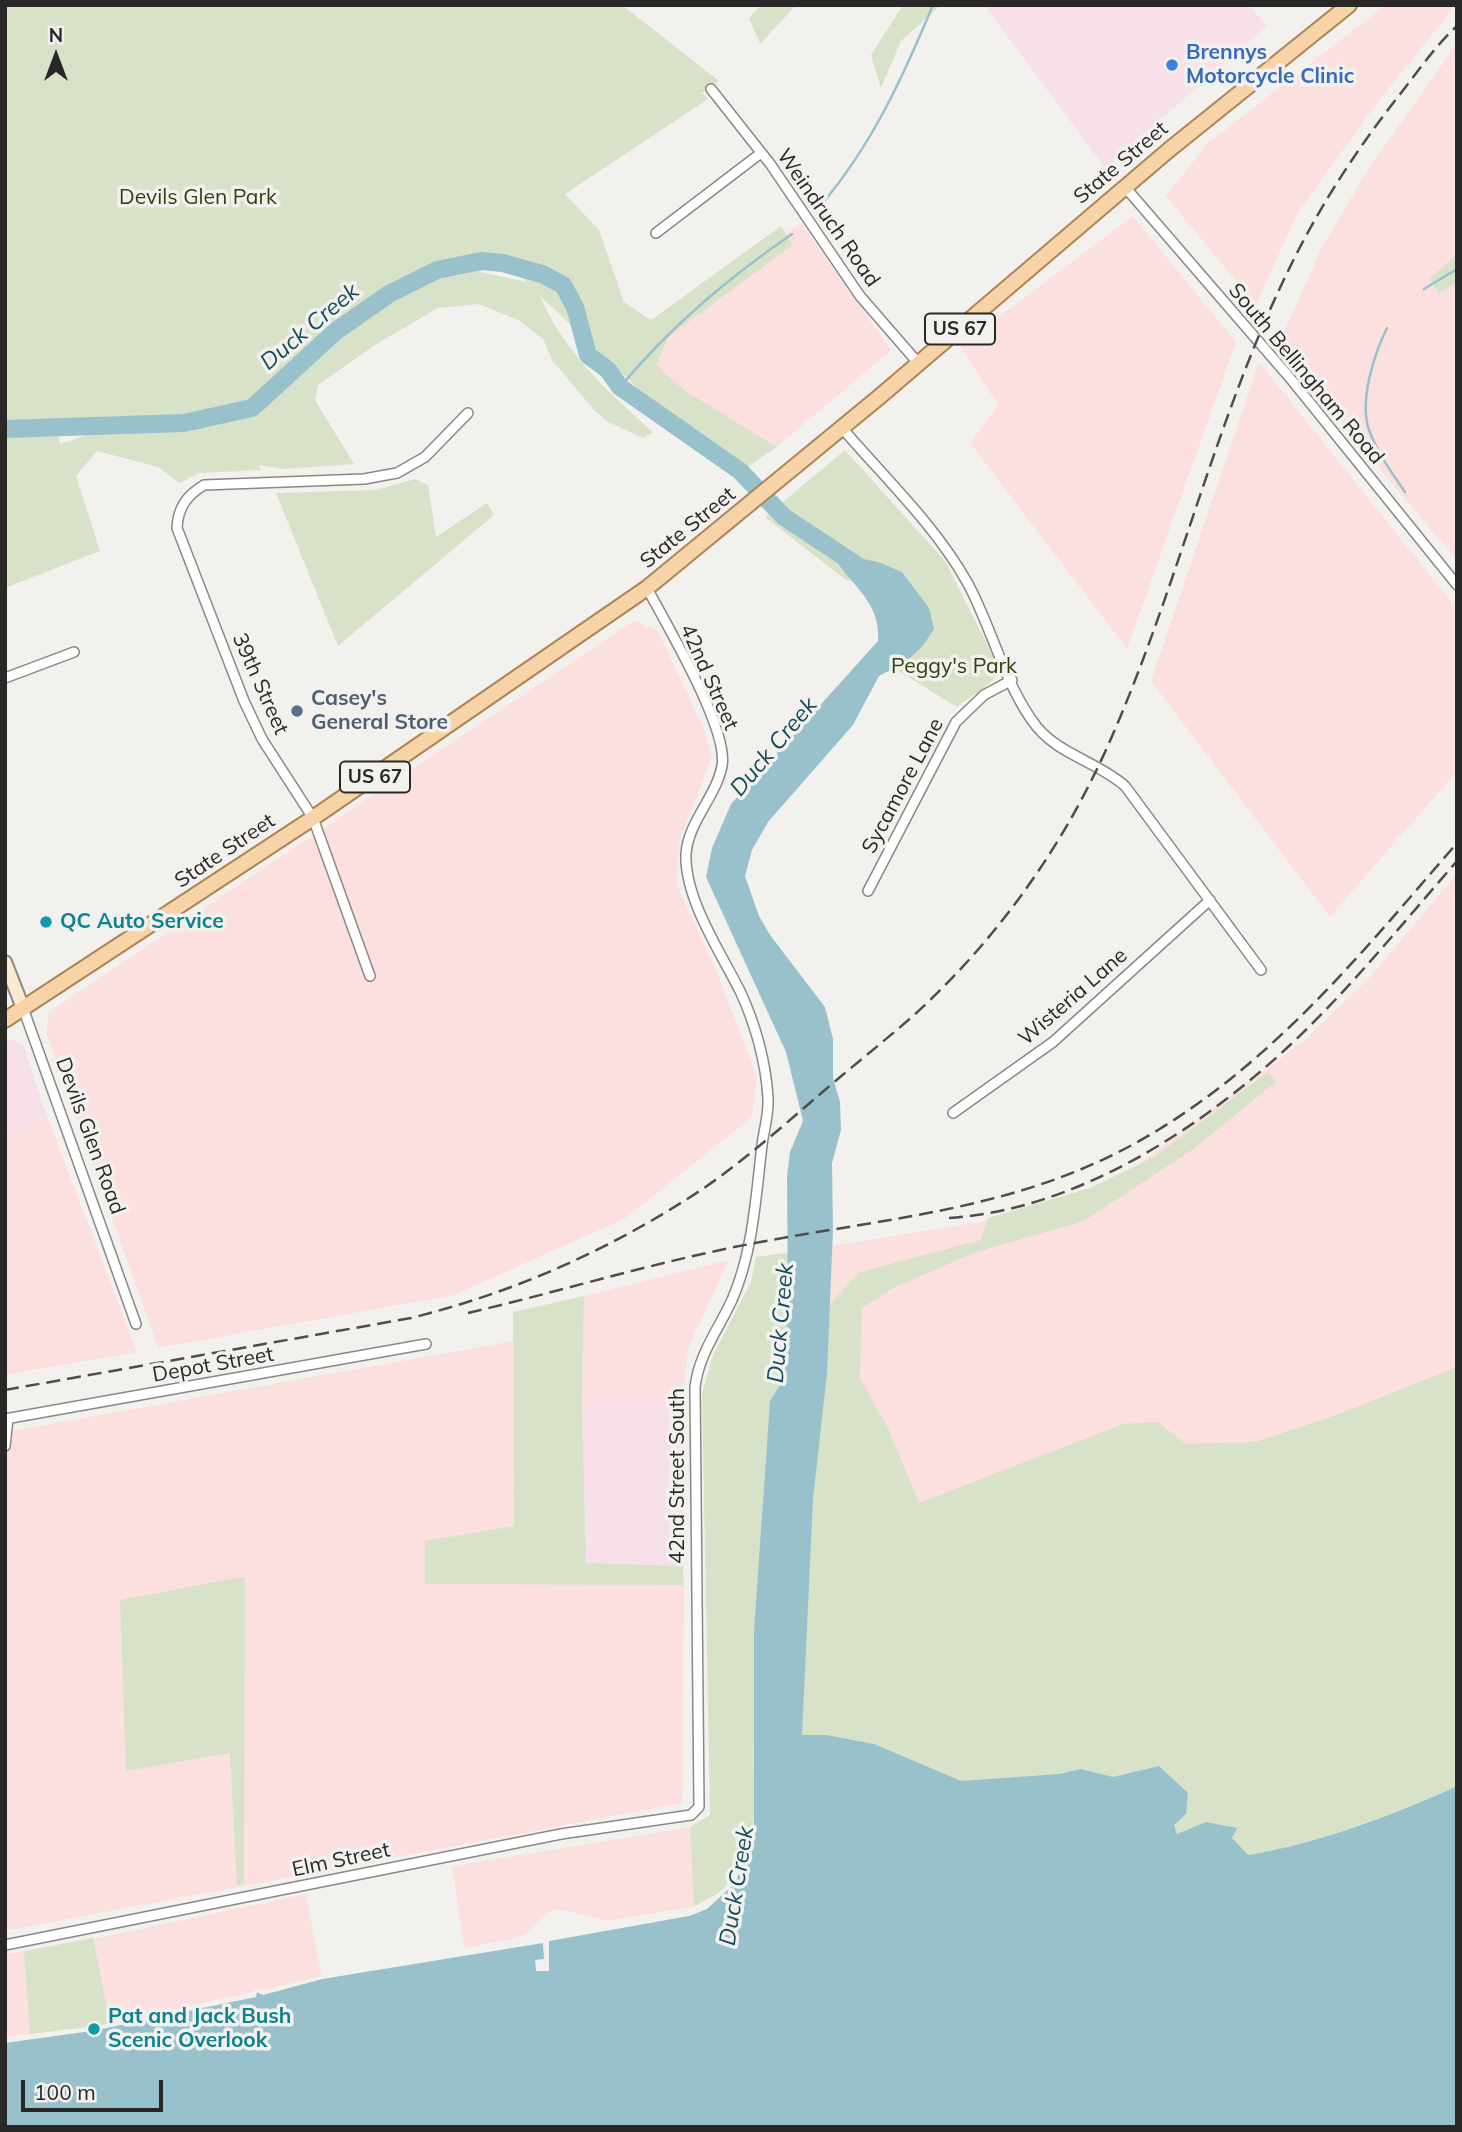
<!DOCTYPE html>
<html>
<head>
<meta charset="utf-8">
<style>
	body { margin:0 }
	#map { position:relative; width:1462px; height:2132px; overflow:hidden; background:#f3f1ee; font-family:Mulish,sans-serif }
	canvas { display:block }
	.frame { position:absolute; inset:0; border:7px solid #292827; pointer-events:none }
	.north { position:absolute; left:21px; top:21px; width:70px; height:70px; -webkit-text-stroke:5px #f3f1ee; paint-order:stroke; rotate:0deg; font-size:19px; font-weight:700; line-height:28px; text-align:center; color:#292827 }
	.north::after { content:''; display:block; margin:auto; width:24px; height:32px; background:#292827; clip-path:polygon(50% 0,100% 100%,50% 72%,0 100%) }
	.scale { position:absolute; left:21px; top:2080px; width:142px; height:32px; box-sizing:border-box; border:4px solid #292827; border-top:0; padding-left:9px; font-size:21px; line-height:24px; white-space:nowrap; color:#292827; -webkit-text-stroke:5px #f3f1ee; paint-order:stroke }
</style>
</head>
<body>
<div id="map">
<canvas width="1462" height="2132"></canvas>
<div class="frame"></div>
<div class="north">N</div>
<div class="scale">100 m</div>
</div>
<script>
const c = document.querySelector('canvas').getContext('2d');
c.lineJoin = 'round';
function fill(path, color) { c.fillStyle = color; c.fill(path, 'evenodd'); }
function strokePath(path, color, width, dash) { c.strokeStyle = color; c.lineWidth = width; c.lineCap = dash ? 'butt' : 'round'; c.setLineDash(dash || []); c.stroke(path); }
function write(font, color, halo, rows, align = 'center') {
  c.font = font + ' Mulish,sans-serif'; c.lineWidth = 7; c.setLineDash([]); c.textBaseline = 'middle'; c.strokeStyle = halo; c.fillStyle = color; for (const [text, x, y, turn = 0] of rows) {
    c.save(); c.translate(x, y); c.rotate((+turn || 0) * Math.PI / 180); c.textAlign = isNaN(turn) ? turn : align; if (halo) c.strokeText(text, 0, 0); c.fillText(text, 0, 0); c.restore();
  }
}
fill(new Path2D(`
	M984 5H1249L1267 26 1105 168Z
	M12 1039 23 1045 47 1116 5 1132V1043Z
	M582 1404H682L683 1566 586 1563Z`), '#f8e0eb');
fill(new Path2D(`
	M1386 5H1456L1377 103 1297 214 1256 305 1166 196 1208 143Z
	M1457 43V560L1277 348 1322 247 1367 171Z
	M1133 216 1236 342 1127 649 970 443 998 405 960 346Z
	M801 223 891 350 777 447 684 390 635 347Z
	M1259 362 1457 609V771L1330 917 1151 681Z
	M635 620 658 631 704 729 712 755 679 843 677 885 720 979 757 1077 752 1117 626 1218 454 1295 158 1348 46 1032 49 1012Z
	M1457 874V1786L810 1565 821 1248 1016 1216 1125 1174 1306 1039 1369 978Z
	M47 1116 137 1352 5 1375V1132Z
	M729 1260 688 1349 682 1404H582L584 1296Z
	M513 1341 514 1526 426 1541 425 1583 684 1585 682 1803 5 1931V1432Z
	M690 1827 694 1910 532 1933 465 1953 452 1866Z
	M306 1894 322 1979 111 2027 93 1939Z
	M24 1951 30 2037 5 2040V1955Z`), '#fbe0df');
fill(new Path2D(`
	M5 5H622L719 81 702 93 708 99 565 194 599 230 624 302 651 320 781 226 793 245 669 336 656 365 684 390 777 447 732 477 540 296C563 351 608 392 653 432L643 438 608 422 593 409 552 360 544 340 520 321 479 304 438 308 375 345 318 385 315 400 354 464 284 469 259 465 261 470 199 473 179 483 158 467 97 451 76 476 100 551 5 588ZM500 257 526 281V282L480 272ZM108 427 114 433 90 434 60 444 58 436Z
	M761 5H796L760 44 749 18Z
	M903 5H941L901 41 881 88 871 55Z
	M1457 254V282L1439 293 1429 279Z
	M845 450 945 561 999 668C993 687 972 694 957 707L887 664 890 588 846 580 765 517Z
	M415 479 428 485 436 537 487 503 494 515 338 646 276 493 376 490Z
	M1268 1072 1276 1082 1192 1150 1084 1221 976 1252 895 1287 862 1308 860 1379 888 1428 919 1503 1123 1424 1158 1422 1186 1444 1255 1442 1336 1415 1457 1367V1786C1393 1815 1316 1844 1248 1855L755 1728C749 1782 769 1853 723 1894 715 1901 703 1905 694 1910L690 1827 710 1815 702 1394 713 1355 751 1282 756 1257 821 1248 812 1512 823 1311 860 1272 981 1240 988 1218 1090 1188 1154 1157Z
	M584 1296 582 1404 586 1563 683 1566 684 1585 425 1584V1541L514 1526 513 1312Z
	M242 1577 245 1578 244 1884 237 1886 230 1753 126 1771 120 1600Z
	M93 1938 111 2027 30 2037 24 1951Z`), '#d8e2c9');
fill(new Path2D(`
	M839 554 878 562 902 572 929 608 934 629 922 647 904 663 879 676 853 725 768 822 752 850 745 876 759 916 770 935 825 1007 833 1039V1078L840 1102 841 1130 832 1163 833 1230 827 1373 813 1499 802 1735H826L874 1744 961 1781 1059 1774 1081 1769 1113 1777 1159 1766 1188 1793 1186 1814 1174 1825 1177 1834 1206 1822 1237 1828 1232 1838 1248 1855C1316 1844 1394 1815 1457 1786V2127H5V2040L97 2030 257 1992 262 1994 322 1979 694 1910C734 1889 739 1874 754 1833V1631L770 1401 781 1384 788 1312 787 1176 790 1152 803 1121 786 1052 706 877 712 848 731 804 878 641C881 603 853 587 835 559Z`), '#99c1cc');
fill(new Path2D(`
	M749 1843 751 1844 735 1883 707 1909 689 1916 549 1941V1971H536L535 1960 544 1959 543 1943 322 1979 263 1995 257 1992 256 1997 91 2031 5 2043V2037L97 2026 253 1992 256 1989 264 1990 321 1976 517 1938 530 1931 549 1912 558 1909 607 1921 693 1907 719 1893 727 1884Z`), '#f3f1ee');
strokePath(new Path2D(`
	M821 205C872 145 903 77 933 5
	M1424 289 1457 269
	M1387 328C1374 354 1359 401 1369 430 1377 452 1392 473 1405 492
	M620 387C671 326 727 279 792 234`), '#99c1cc', 2.5);
strokePath(new Path2D(`
	M5 429 184 423 252 408 336 331 389 294 437 270 481 261 503 263 542 274 563 285 575 307 588 355 608 370 620 387 740 471 784 517 858 566`), '#99c1cc', 18);
const street = new Path2D(`
	M711 89 771 165 860 296 919 364
	M1125 187 1290 378 1457 585
	M656 233 761 153
	M842 428C884 477 935 525 967 582 992 627 1005 687 1037 727 1060 755 1098 762 1125 786L1261 970
	M5 678 74 652
	M868 891 956 722 984 695 1012 680
	M370 976 313 818 262 739 244 701 177 528C178 508 186 496 204 485L364 479 397 473 425 457 468 413
	M23 1008 136 1324
	M953 1113 1053 1042 1210 900
	M5 1419 426 1344
	M5 1446 8 1419
	M5 1945 561 1834 691 1815 699 1807 695 1387C699 1354 718 1330 732 1300 753 1252 756 1196 762 1145 764 1130 769 1113 768 1098 766 1062 755 1023 740 991 721 953 684 898 686 854 688 822 716 797 722 766 729 729 666 624 647 588`);
const secondary = new Path2D(`
	M5 962 23 1008`);
const primary = new Path2D(`
	M5 1020 313 818 647 588 878 398 1170 149 1349 5`);
strokePath(street, '#8a8885', 12);
strokePath(secondary, '#8a8885', 16);
strokePath(primary, '#ac8455', 18);
strokePath(street, '#fff', 9);
strokePath(secondary, '#fbe9d4', 12);
strokePath(primary, '#f7d3a8', 14);
strokePath(new Path2D(`
	M949 1218C1075 1210 1199 1130 1289 1046 1350 989 1402 924 1457 861
	M468 1313C562 1291 655 1262 750 1244 895 1216 1028 1210 1158 1130 1279 1056 1366 948 1457 843
	M5 1390 411 1318C516 1292 614 1248 704 1188 752 1155 795 1115 839 1078 864 1057 889 1037 913 1016 1000 937 1067 841 1113 734 1179 582 1216 418 1289 269 1319 207 1358 147 1401 93 1419 70 1436 45 1457 26`), '#4f4d4c', 2.5, [14, 7]);
for (const [x, y, r, color] of [
	[1172,65,7,"#3f7fe0"],
	[297,711,7,"#5c6f8a"],
	[46,922,7,"#0f9aa8"],
	[94,2029,7,"#0f9aa8"]
]) { const dot = new Path2D(); dot.arc(x, y, r, 0, 2 * Math.PI); c.fillStyle = color; c.fill(dot); strokePath(dot, '#f3f1ee', 2.5); }
for (const [x, y, w] of [
	[960,329,70],
	[375,777,70]
]) { const box = new Path2D(); box.roundRect(x - w / 2, y - 15.5, w, 31, 5); c.fillStyle = '#f3f1ee'; c.fill(box); strokePath(box, '#292827', 2); }
write('bold 19px', '#292827', null, [
	["US 67",960,329],
	["US 67",375,777]
]);
write('bold 21px', '#366cbe', '#f3f1ee', [
	["Brennys",1186,53],
	["Motorcycle Clinic",1186,77]
], 'left');
write('21px', '#292827', '#f3f1ee', [
	["State Street",1121,163,-40],
	["Weindruch Road",828,218,55],
	["South Bellingham Road",1306,374,50],
	["State Street",688,528,-39],
	["42nd Street",709,677,66],
	["39th Street",260,684,66],
	["Sycamore Lane",903,786,-62],
	["State Street",225,851,-34],
	["Wisteria Lane",1073,997,-41],
	["Devils Glen Road",90,1136,70],
	["Depot Street",213,1365,-10],
	["42nd Street South",678,1476,-90],
	["Elm Street",341,1860,-12]
]);
write('21px', '#2f400e', '#f3f1ee', [
	["Devils Glen Park",198,198],
	["Peggy's Park",954,667]
]);
write('bold 21px', '#4e5e75', '#f3f1ee', [
	["Casey's",311,699],
	["General Store",311,723]
], 'left');
write('bold 21px', '#0d838f', '#f3f1ee', [
	["QC Auto Service",60,922],
	["Pat and Jack Bush",108,2017],
	["Scenic Overlook",108,2041]
], 'left');
write('italic 23px', '#134c59', '#f3f1ee', [
	["Duck Creek",310,327,-40],
	["Duck Creek",774,747,-50],
	["Duck Creek",781,1323,-85],
	["Duck Creek",737,1886,-81]
]);
</script>
</body>
</html>
